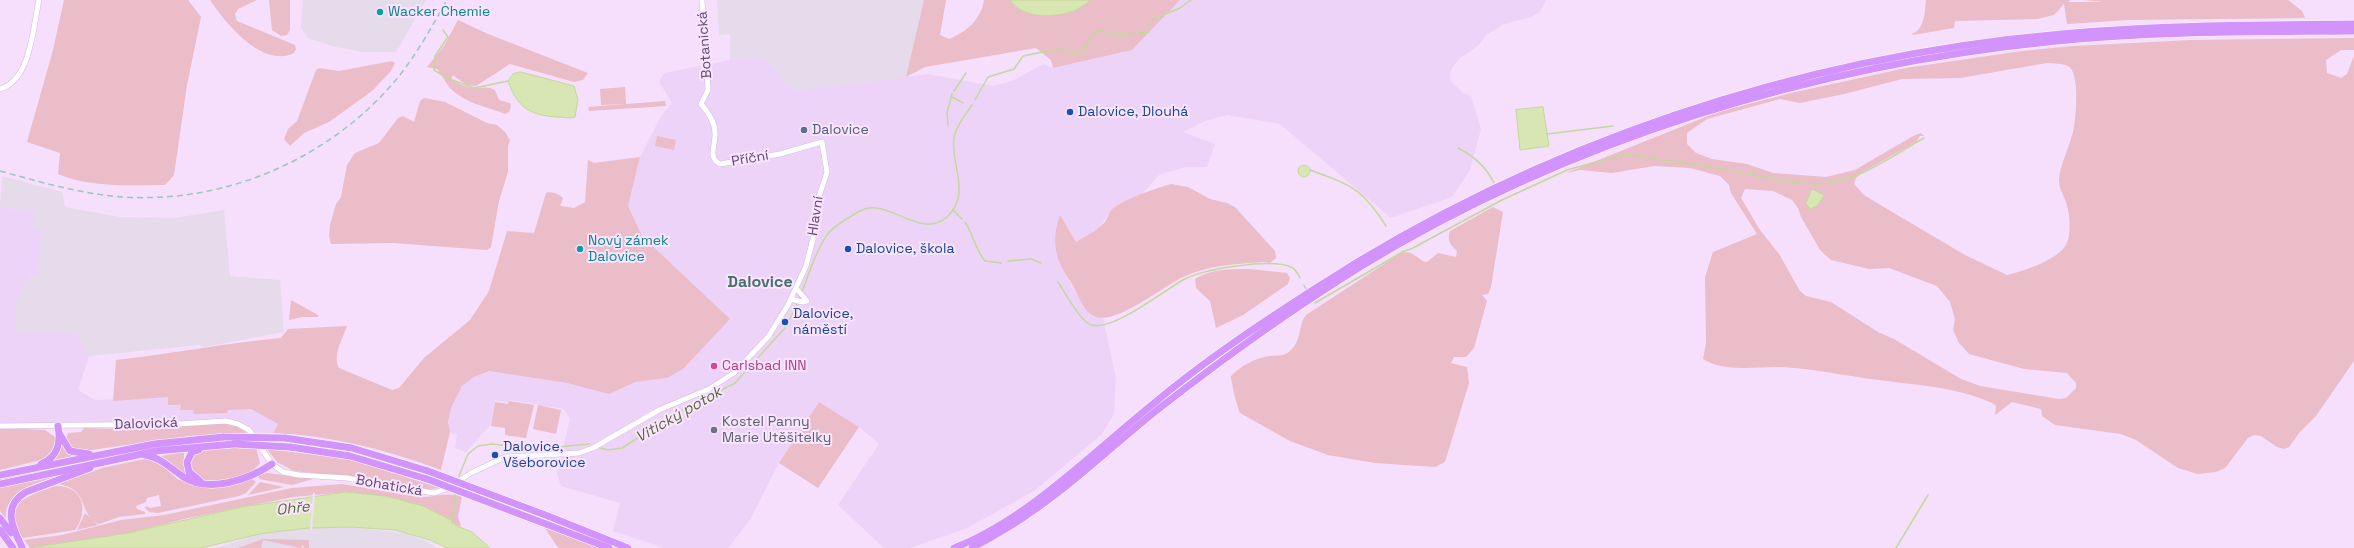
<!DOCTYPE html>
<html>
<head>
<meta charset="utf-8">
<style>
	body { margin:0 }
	canvas { display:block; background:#f6defd }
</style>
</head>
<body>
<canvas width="2354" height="548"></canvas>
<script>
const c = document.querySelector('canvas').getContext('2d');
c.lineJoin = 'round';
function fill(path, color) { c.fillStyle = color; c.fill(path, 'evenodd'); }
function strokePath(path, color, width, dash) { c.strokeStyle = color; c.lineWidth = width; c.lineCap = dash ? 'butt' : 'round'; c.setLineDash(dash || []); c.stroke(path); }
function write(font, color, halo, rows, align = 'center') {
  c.font = font + ' "Space Grotesk",sans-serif'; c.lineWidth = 4; c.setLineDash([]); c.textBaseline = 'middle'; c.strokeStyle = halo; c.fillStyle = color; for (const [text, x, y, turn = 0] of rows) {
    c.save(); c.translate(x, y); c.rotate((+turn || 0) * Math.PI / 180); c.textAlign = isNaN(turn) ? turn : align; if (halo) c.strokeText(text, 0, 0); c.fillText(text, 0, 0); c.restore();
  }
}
fill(new Path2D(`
	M1180 0H1546L1540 12 1531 17 1504 24 1486 35 1478 46 1460 58 1452 68 1450 75 1451 81 1463 93 1471 96 1481 129 1470 170 1452 197 1391 218 1280 124 1227 115 1205 121 1183 132 1215 144 1207 167H1185L1159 175 1141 195 1113 208 1099 228 1076 242 1062 270 1087 310 1097 317 1103 318 1116 378 1114 414 1102 434 1034 491 967 528 910 548H884L838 505 879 444 859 427 819 402 779 463 750 520 728 548H664L613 531 620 503 561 486 557 474 570 419 564 409 510 400V403L495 400 491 424 466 452 455 448 457 435 450 432 448 422 451 408 462 386 474 377 489 371 567 383 609 393 635 382 667 378 730 319 642 236 628 206 640 157 661 116 672 103 659 82 664 73 730 60 762 57 776 70 785 85 798 90 928 74 993 86 1012 81 1043 64 1054 68 1132 50Z
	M0 207 34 211 42 230 39 271 37 277 30 276 29 283 23 282 76 333 89 356 78 390 95 400 168 397 220 412 227 413 229 404 251 405 281 417 273 433 239 434 214 424 0 430Z`), '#eed3f9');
fill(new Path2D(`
	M303 0H426L396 52H362L336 47 308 38 301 28Z
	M717 0H924V1L906 77 798 90 785 85 776 70 762 57 730 60V34L719 35Z
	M2 176 62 192 65 207 120 217 175 218 224 210 230 276 280 280 284 332 204 347 199 345 89 356 76 333 15 331V309L23 282H29L30 276H37L42 230 33 229 34 211 0 207Z
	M351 527 403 533 424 540 437 548H215L264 533 309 528Z`), '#e5dbea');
fill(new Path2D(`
	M64 0H188L201 17 187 85 174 175 165 185C131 185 90 188 58 174L60 153 27 142 53 50Z
	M210 0H257L238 9 235 14 237 21 295 45 296 49 294 53C262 69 225 22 210 0Z
	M269 0H290V30L287 35 281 36 272 30Z
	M924 0H946L940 35 949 39C966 32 981 20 984 0H1010C1024 22 1074 19 1090 0H1180L1132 50 1053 68 1051 60 1036 48 925 67 906 77Z
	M1926 0H2071L2068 2H2103L2084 0H2288L2302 11 2305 18 2129 20 2067 24 2064 4 2054 15 2037 19 1955 21 1954 28 1913 35 1912 34C1925 29 1925 11 1926 0Z
	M458 20 488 34 588 73 583 80 574 82 510 64 476 86 466 85 453 75 451 79C459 84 469 89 479 88 486 87 489 87 495 90L499 100 510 103 511 106 509 112 505 114C485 106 467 104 451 89 448 87 441 73 437 69L427 67 444 46Z
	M2354 38V50H2341L2326 60 2327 73 2341 78 2347 74 2354 56V361L2316 416 2299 433 2289 447 2284 449 2277 447 2261 436 2254 435 2248 438 2225 468 2216 472 2198 474 2178 468 2136 440 2121 434 2055 425 2042 416 2041 409 2012 402 1995 415 1996 406 1994 404C1955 386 1920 386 1879 380 1847 376 1815 369 1783 367 1757 366 1725 373 1703 359L1706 344 1705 277 1713 252 1757 234 1731 193 1729 185 1720 176 1690 168 1654 166 1612 173 1580 170 1566 173 1718 112 1791 93 1906 68 2022 51 2073 46 2192 40ZM2047 63C2054 64 2062 63 2068 66 2080 72 2076 115 2074 127 2071 145 2060 163 2059 180 2059 189 2063 193 2065 200 2070 210 2072 235 2066 245 2057 260 2024 271 2007 275L1965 255 1877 203 1864 195 1854 184 1856 178 1863 172 1916 142 1920 136H1924L1921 133 1913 136 1855 170 1826 177 1773 173 1747 164 1712 159 1696 153 1687 144V133L1707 119 1780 99 1800 103 1844 94 1902 79 1960 78ZM1745 189 1773 191 1792 200 1798 208 1801 217 1820 250 1831 260 1869 269 1889 268 1937 286 1950 302 1955 319 1953 330 1959 343 1969 354 2024 369 2067 373 2076 383V388L2066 398 2059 399 1980 386 1961 379 1894 339 1878 332 1831 302 1806 296 1800 291 1779 254 1760 230 1741 198Z
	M392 61 395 63 391 71 372 91 329 122 304 133 290 146 284 139 288 129 297 121 316 70 319 68 339 71Z
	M625 87 626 104 601 105 600 89Z
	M424 98 445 102 487 123 497 125 505 132 510 140 508 146V172L499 201 491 247 487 250 393 243 331 244 329 236 330 225 336 204 341 197 347 165 355 153 379 143 398 118 403 116 414 122 420 101Z
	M665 101 666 106 589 111 588 107Z
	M657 136 676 140 674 150 655 146Z
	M640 157 628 206 642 236 730 319 683 369 667 378 635 382 609 394 567 383 489 371 474 377 462 386 451 408 448 422 450 432 441 470C387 450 330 435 273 433L278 424 251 409 228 410 227 413 194 414 193 410H180L181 405H168V397L113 401 116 360C171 354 225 343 281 338L288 329 347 326C343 338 332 356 339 368L392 390 399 388 424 358 470 320 489 291 507 231 534 233 546 193C551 191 559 194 563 198L560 206 574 208 585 202 588 160 594 163Z
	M1171 184 1188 187 1210 199 1227 203 1235 207 1275 251 1276 258 1270 263 1263 262C1236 264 1208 265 1183 277 1164 286 1117 324 1096 317 1082 312 1078 292 1070 281 1055 260 1051 240 1060 215L1076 242C1085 236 1097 231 1104 223 1108 219 1108 213 1112 209 1128 197 1152 190 1171 184Z
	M1493 207 1503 212 1491 287 1488 294 1482 295 1487 301 1474 348 1466 357H1454L1451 363 1467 367 1469 383 1445 462 1435 467 1375 463 1328 455 1290 441 1240 413C1237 406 1231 382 1231 376 1242 365 1255 358 1270 356 1278 355 1283 357 1290 351 1302 341 1298 325 1306 315L1401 253C1415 249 1417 261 1427 262L1438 253 1456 257 1457 251C1450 245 1447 240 1450 231Z
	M1249 269 1287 273 1290 278 1288 284 1243 315 1216 328 1210 301 1196 288 1195 279C1210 269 1231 269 1249 269Z
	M291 300 318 315V317H302L289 320Z
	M509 401 534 405 526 438 505 435V428L491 426 495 402 508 404Z
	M819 402 859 427 818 488 779 463Z
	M538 405 561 410 556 434 533 429Z
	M225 423 241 428 246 433 189 436 85 451 71 447 66 439 68 433 81 432 84 428 118 429Z
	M0 428 45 430 55 437V448L45 459 0 470Z
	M200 442 198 443 161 449 0 481V478L160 447Z
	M62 445 73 456 54 460Z
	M221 448H256L260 463C251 477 219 485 202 479 197 477 194 473 190 469L189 462 192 455 201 451Z
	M267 449 349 459 440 488 421 490 356 478 294 471 277 462Z
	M184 452V470L189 477 161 456Z
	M145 459C160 459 168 472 179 480L229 485 252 479 256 482 246 493 239 496 158 513 149 512 145 508 146 506 150 508 161 506 159 495 147 498 146 502 136 506 137 509 145 512V514L119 517 99 524C77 514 91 489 58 484L102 468Z
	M76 471C53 479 3 486 6 519L0 511V487Z
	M267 473 313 479 292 485 259 479V475Z
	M260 482 284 487 248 495Z
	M342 484 418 497C434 498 447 491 462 497L458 517 461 526 455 525 451 520 423 506 385 496 347 492 293 497 188 518 128 533 30 548 24 540 62 535 121 520 164 515 292 488Z
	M55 486C84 485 89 511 75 530L23 538C0 502 27 497 55 486Z
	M85 513 98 525 77 530Z
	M545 528 600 548H559L556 545Z
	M263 539 309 540V548H304V546L302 545 301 548 263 540 261 548H238Z`), '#eabdc8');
const water = new Path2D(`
	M1010 0H1090C1073 19 1024 23 1010 0Z
	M521 72 574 86 578 100 575 117C569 119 562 117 556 117 529 115 517 107 508 81L513 74Z
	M1543 107 1549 146 1520 150 1516 110Z
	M1298 171a6 6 0 1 1 12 0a6 6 0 1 1-12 0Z
	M1812 189 1824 195 1818 205 1811 209 1806 204Z
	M347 492 385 496 423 506 451 520 455 525 472 532 490 548H447L430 540 395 530 351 527 309 528 264 533 201 548H29L128 533 242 507Z`);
fill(water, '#d7e6b3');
strokePath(water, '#c4d899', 1);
fill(new Path2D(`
	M313 493H315L312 530H310Z`), '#f6defd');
strokePath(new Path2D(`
	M443 30 448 37 435 56 434 70 447 78 474 88 508 81
	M954 91 966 73
	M952 97 963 103
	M975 100 988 77 1014 69 1023 56 1058 49 1082 54 1093 34 1100 30 1118 35 1149 32 1150 21 1180 8 1191 0
	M948 125 947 113 952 94
	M1547 134 1613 126
	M1458 148C1474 156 1486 167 1494 183
	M1310 170C1351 185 1362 188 1386 226
	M1736 172C1762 176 1790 184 1815 184 1854 185 1892 156 1924 138
	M953 210 962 219
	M965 222C973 234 976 251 985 261L1001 263
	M1008 261 1031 259 1041 263
	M1058 282C1065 292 1080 321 1091 325 1112 332 1165 290 1183 280 1202 269 1271 258 1291 267 1296 269 1298 274 1300 278
	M1304 285 1306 289
	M799 299C808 279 814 253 827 235 832 228 840 223 848 218 855 214 861 209 869 208 894 205 923 238 947 217 972 193 950 165 954 137 956 126 966 114 972 105
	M1315 303 1404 251 1411 249 1502 200 1567 170 1625 154 1730 170
	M600 448 608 450 622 448 677 413 735 383 785 328 798 303
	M459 476 468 454 478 446 492 444 538 449 589 444
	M452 523 455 493
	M1896 548 1928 495`), '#c4d899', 1.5);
const tertiary = new Path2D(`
	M0 89C31 80 33 27 39 0
	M791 299 802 302 807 301 796 288
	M0 426 178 424 226 421 238 424 249 430 272 464 283 472 299 475 347 478 434 493 446 489 471 473 505 457 579 453 593 448 659 410 709 389 734 373 768 337 788 305 806 266 813 239 815 209 827 172 822 142 780 154 720 164C707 158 716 145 715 133 715 122 708 112 701 104L708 90 702 0`);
const trunk = new Path2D(`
	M59 433 70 451 89 454
	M285 438 352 448 428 471
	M290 447 350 456 427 479
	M199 450 192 452 187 462 189 472 200 481
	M145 455C160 457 170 468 182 476 208 494 248 480 272 464
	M41 464C58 457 61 443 58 426
	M0 475 154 444 224 437
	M0 484 156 451 234 444
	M548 516 628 548
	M0 518 11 533
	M546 524 609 548
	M0 530 13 548
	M22 547C12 527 2 506 26 492L90 468
	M954 548C1027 520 1092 453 1153 404 1204 361 1260 324 1316 288 1538 144 1798 57 2061 34 2158 25 2256 25 2354 24
	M972 548C990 538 1008 528 1024 517 1073 485 1115 443 1161 407 1225 357 1291 310 1360 267 1570 139 1814 65 2057 41 2156 31 2255 32 2354 31`);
strokePath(tertiary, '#d2bbe0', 6);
strokePath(trunk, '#fff', 8);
strokePath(tertiary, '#fff', 5);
strokePath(trunk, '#d294fc', 7);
strokePath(new Path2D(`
	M0 171C37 181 74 192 112 196 218 207 326 162 395 81 416 56 431 28 447 0`), '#9ec5b9', 1.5, [6, 4]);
const trunkBridge = new Path2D(`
	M224 437 285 438
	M234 444 290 447
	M428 471 548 516
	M427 479 546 524`);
strokePath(trunkBridge, '#fff', 8, []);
strokePath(trunkBridge, '#d294fc', 7);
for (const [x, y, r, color] of [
	[380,12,4,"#0f9aa8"],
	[1070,112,4,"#1a4fb4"],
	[804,130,4,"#5c6f8a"],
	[580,249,4,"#0f9aa8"],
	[848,249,4,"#1a4fb4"],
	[785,322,4,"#1a4fb4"],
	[714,366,4,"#d1479c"],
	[714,430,4,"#6b7280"],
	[495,455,4,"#1a4fb4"]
]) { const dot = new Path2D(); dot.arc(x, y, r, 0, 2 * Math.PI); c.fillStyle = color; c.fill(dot); strokePath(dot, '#f9e5ff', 1.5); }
write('14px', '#0d838f', '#f9e5ff', [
	["Wacker Chemie",388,12],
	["Nový zámek",588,241],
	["Dalovice",588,257]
], 'left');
write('14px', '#5d4673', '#f9e5ff', [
	["Botanická",705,45,-94],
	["Příční",750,159,-10],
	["Hlavní",816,216,-81],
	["Dalovická",146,424,-2],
	["Bohatická",389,486,10]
]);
write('14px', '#164399', '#f9e5ff', [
	["Dalovice, Dlouhá",1078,112],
	["Dalovice, škola",856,249],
	["Dalovice,",793,314],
	["náměstí",793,330],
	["Dalovice,",503,447],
	["Všeborovice",503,463]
], 'left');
write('14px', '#4e5e75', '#f9e5ff', [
	["Dalovice",812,130]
], 'left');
write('14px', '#b23c85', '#f9e5ff', [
	["Carlsbad INN",722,366]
], 'left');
write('14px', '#5b616d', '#f9e5ff', [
	["Kostel Panny",722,422],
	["Marie Utěšitelky",722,438]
], 'left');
write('italic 15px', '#5a6b35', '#f9e5ff', [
	["Vitický potok",679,415,-30],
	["Ohře",293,509,-7]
]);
write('bold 16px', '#496f68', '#f9e5ff', [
	["Dalovice",760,283]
]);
</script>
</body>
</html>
